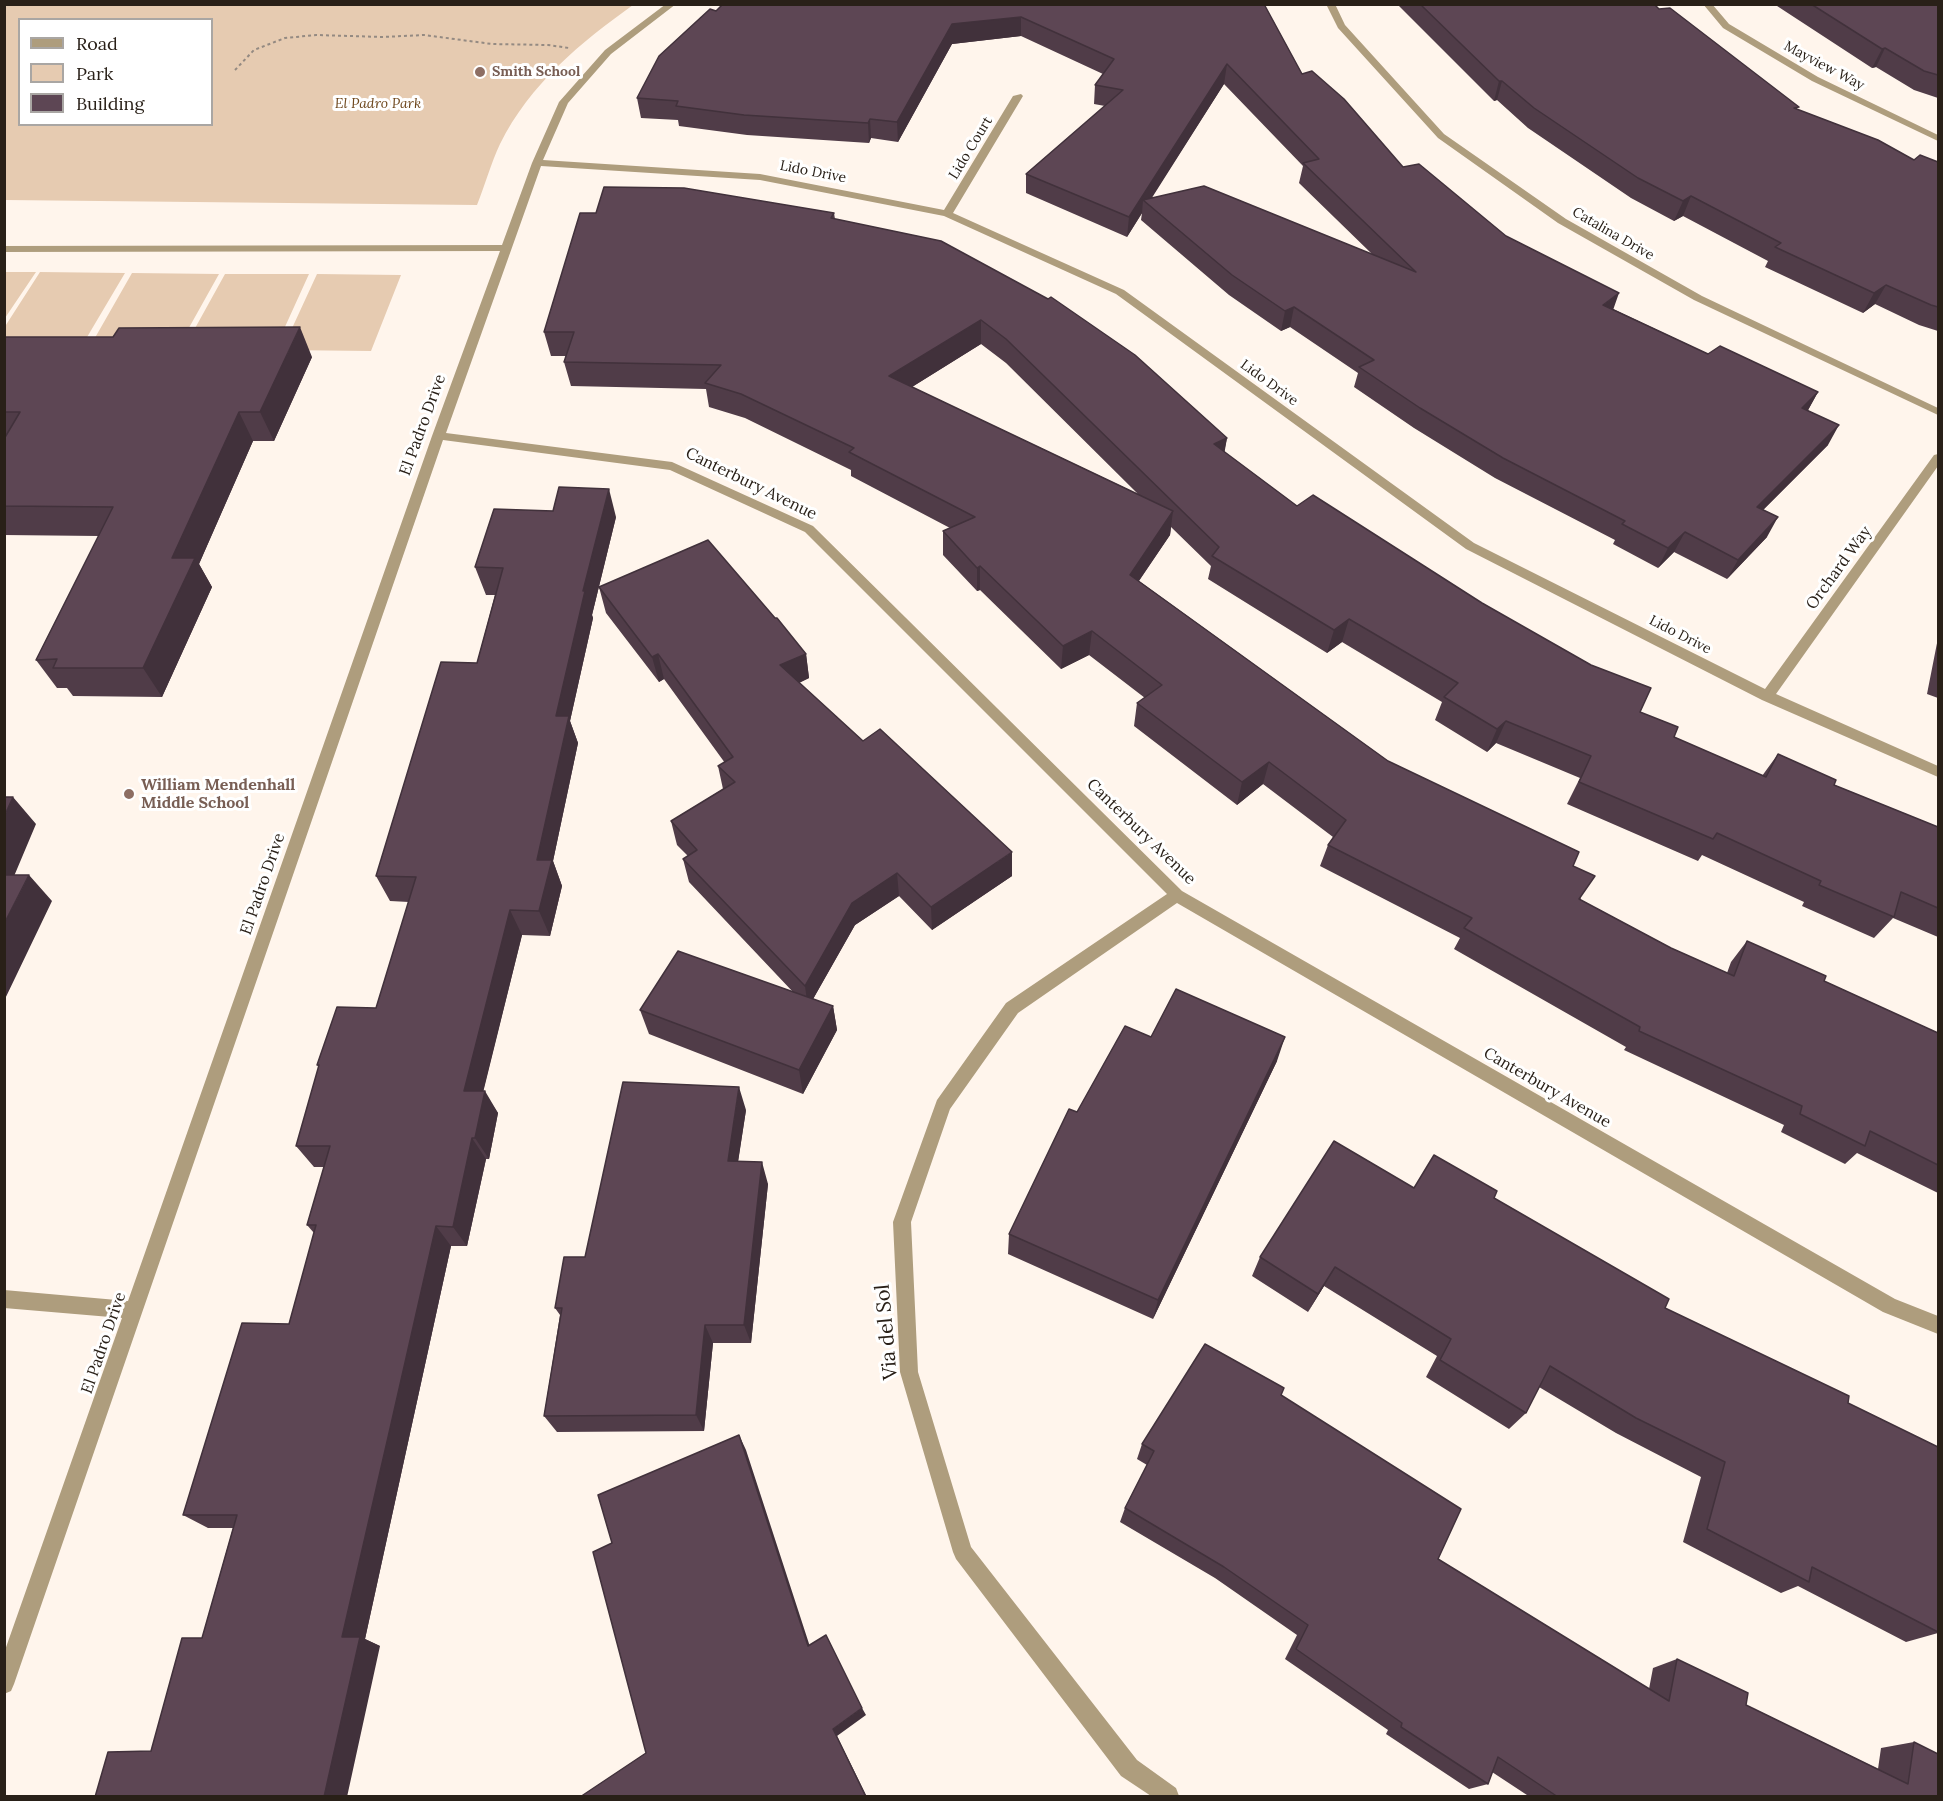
<!DOCTYPE html>
<html>
<head>
<meta charset="utf-8">
<style>
	body { margin:0 }
	#map { position:relative; width:1943px; height:1801px; overflow:hidden; background:#fff5ec; font-family:Lora,serif }
	canvas { display:block }
	.frame { position:absolute; inset:0; border:6px solid #292018; pointer-events:none }
	.legend { position:absolute; left:18px; top:18px; width:195px; height:108px; box-sizing:border-box; background:#fff; border:2px solid #a9a6a3; margin:0; padding:8px 10px; list-style:none; font-size:18px; color:#292018 }
	.legend li { display:flex; align-items:center; gap:12px; height:30px }
	.legend b { width:30px; border:2px solid #a9a6a3 }
</style>
</head>
<body>
<div id="map">
<canvas width="1943" height="1801"></canvas>
<div class="frame"></div>
<ul class="legend">
<li><b style="height:8px;background:#ae9d7d"></b>Road</li>
<li><b style="height:16px;background:#e6cbb1"></b>Park</li>
<li><b style="height:16px;background:#5d4654"></b>Building</li>
</ul>
</div>
<script>
const c = document.querySelector('canvas').getContext('2d');
c.lineJoin = 'round';
function fill(path, color) { c.fillStyle = color; c.fill(path, 'evenodd'); }
function strokePath(path, color, width, dash) { c.strokeStyle = color; c.lineWidth = width; c.lineCap = dash ? 'butt' : 'round'; c.setLineDash(dash || []); c.stroke(path); }
function write(font, color, halo, rows, align = 'center') {
  c.font = font + ' Lora,serif'; c.lineWidth = 6; c.setLineDash([]); c.textBaseline = 'middle'; c.strokeStyle = halo; c.fillStyle = color; for (const [text, x, y, turn = 0] of rows) {
    c.save(); c.translate(x, y); c.rotate((+turn || 0) * Math.PI / 180); c.textAlign = isNaN(turn) ? turn : align; if (halo) c.strokeText(text, 0, 0); c.fillText(text, 0, 0); c.restore();
  }
}
fill(new Path2D(`
	M5 4H633V5C580 43 530 84 500 144 491 163 485 185 477 205L5 200ZM20 20H212V124H20Z
	M5 272H36L5 318 4 272Z
	M40 272 125 273 80 349 5 348 4 328Z
	M132 273 219 274 176 351 88 350Z
	M225 274H309L274 351 183 350Z
	M317 274 401 275 371 351 282 350Z`), '#e6cbb1');
strokePath(new Path2D(`
	M235 70 254 50 285 38 316 35 383 37 424 35 492 44 548 45 569 48`), '#948a82', 2, [3, 3]);
fill(new Path2D(`
	M666 4H676L611 54 568 103 543 160 760 174 944 210 1013 96 1021 94 1023 96 953 213 1124 290 1474 543 1765 689 1934 455 1938 454V466L1776 694 1938 766V777L1762 700 1466 549 1116 294 944 216 760 180 541 166 446 433 672 462 813 526 1182 891 1895 1299 1938 1316V1334L1883 1312 1177 903 1018 1013 950 1109 911 1222 918 1372 971 1547 1137 1760 1176 1788 1179 1796H1151L1121 1776 956 1559 953 1552 900 1372 893 1222 937 1100 1006 1003 1167 894 805 532 670 470 443 440 14 1684 11 1691 4 1694V1653L122 1318 4 1308V1290L128 1301 432 436 500 251 4 252V246L502 245 532 163 559 102 605 50Z
	M1326 4H1335L1345 25 1444 134 1566 219 1702 296 1938 408V415L1694 300 1558 223 1438 138 1338 28Z
	M1703 4H1712L1729 24 1818 77 1938 135V141L1812 81 1723 28Z`), '#ae9d7d');
fill(new Path2D(`
	M1264 4 1302 74 1403 167 1506 236 1613 309 1708 354 1818 392 1808 410 1828 445 1763 510 1767 537 1727 579 1674 552 1658 568 1613 544 1615 540 1495 478 1414 428 1354 387 1358 373 1290 327 1281 331 1229 295 1141 220 1142 213 1127 237 1026 193V174L1105 106 1094 104 1095 85 1103 74 1021 36 952 44 898 142 871 138 869 143 747 135 679 126 678 120 641 118 637 98 716 11ZM1224 84 1303 166 1299 183 1372 254 1151 198Z
	M1397 4H1654L1659 9 1797 110 1914 160 1938 162V331L1919 325 1875 304 1863 313 1765 267 1768 261 1683 216 1674 221 1631 198 1528 128 1497 100 1494 101Z
	M1774 4H1938V98L1914 90 1876 67 1872 68Z
	M834 213 835 219 1227 438 1224 452 1297 506 1640 712 1674 737 1762 776 1778 754 1834 785 1938 827V937L1893 918 1874 938 1802 906 1804 902 1702 855 1698 861 1567 804 1580 778 1496 743 1487 752 1435 720 1442 702 1342 642 1327 653 1208 579 1211 566 1171 527 1170 535 1139 581 1388 761 1573 866 1581 900 1671 948 1727 973 1731 962 1747 941 1824 981 1938 1033V1193L1857 1153 1845 1164 1781 1132 1784 1125 1624 1050 1626 1047 1454 949 1460 938 1320 866 1328 845 1333 837 1263 784 1237 805 1134 726 1137 703 1145 698 1089 655 1061 669 980 590 977 591 943 555V531L950 528 851 476V470L745 418 709 407 706 389 571 386 564 362 566 356H551L544 332ZM981 344 1006 363 1138 494 912 387Z
	M4 337 312 357 274 441H253L199 564 212 587 162 697 73 696 67 688H57L36 660 99 536 4 535Z
	M616 517 592 615 593 618 570 721 578 743 553 861 562 886 550 936 522 935 483 1091 498 1113 489 1159H486L467 1246H451L365 1639 380 1646 151 1751 202 1638 233 1528H208L183 1515 289 1324 314 1233 307 1225 324 1167H314L296 1146 319 1067 317 1065 376 1008 409 902 390 901 376 876 477 663 495 595H486L475 567Z
	M599 587 806 654 809 678 799 683 1012 876 932 930 899 896 855 925 813 999 833 1006 837 1030 803 1094 649 1034 640 1010 793 992 689 882 683 859 688 856 677 845 671 821 723 789 718 766 725 763 664 679 659 682 606 613Z
	M1938 638V698L1927 694Z
	M1151 1037 1277 1061 1153 1319 1008 1254 1009 1234 1077 1112Z
	M746 1110 738 1161 768 1184 751 1343H713L704 1431 557 1432 544 1416 560 1315 555 1308 585 1257Z
	M1414 1188 1494 1198 1665 1308 1848 1403 1938 1633 1906 1642 1798 1586 1781 1593 1683 1542 1701 1477 1616 1433 1539 1387 1526 1413 1509 1429 1426 1377 1437 1356 1324 1286 1308 1312 1252 1276 1260 1257Z
	M1281 1395 1438 1559 1649 1689 1653 1668 1677 1659 1746 1705 1878 1769 1881 1748 1914 1742 1938 1797H1530L1492 1772 1488 1784 1469 1789 1386 1734 1388 1730 1285 1659 1297 1635 1215 1578 1120 1522 1125 1508 1147 1465 1137 1459 1142 1444Z`), '#503c48');
fill(new Path2D(`
	M1021 17V36L952 44 898 142 897 122 952 24Z
	M1885 48 1876 67 1872 68 1882 49Z
	M1227 64 1224 84 1148 204 1143 200 1142 213 1127 237 1129 217Z
	M1499 81H1502L1497 100 1494 101Z
	M870 119 871 138 869 143 868 123Z
	M1691 196 1683 216 1674 221 1683 201Z
	M1886 285 1875 304 1863 313 1874 293Z
	M1619 293 1612 313 1603 305Z
	M1294 307 1290 327 1281 331 1285 311Z
	M981 320V344L891 400 889 376Z
	M300 327 312 357 274 441 260 412Z
	M1818 392 1807 412 1802 408Z
	M239 412 253 441 199 564 212 587 162 697 143 668 172 558Z
	M1839 425 1828 445 1746 527 1757 507Z
	M1227 438 1223 461 1214 444Z
	M609 489 616 517 592 615 593 618 570 721 578 743 553 861 562 886 550 936 539 911 537 860 556 716 583 591Z
	M1173 511 1170 535 1127 598 1130 575Z
	M1778 517 1767 537 1727 579 1738 560Z
	M1685 532 1674 552 1658 568 1668 548Z
	M980 566V590L977 591V568Z
	M1349 619 1342 642 1327 653 1334 630Z
	M1092 631 1089 655 1061 669 1063 646Z
	M658 654 664 679 659 682 652 657Z
	M806 654 809 678 784 690 780 665Z
	M1506 721 1496 743 1487 752 1497 729Z
	M1269 762 1263 784 1237 805 1242 782Z
	M13 797 36 824 4 900V817Z
	M1012 852V876L932 930 931 907Z
	M897 873 899 896 855 925 808 1008 805 986 852 903Z
	M29 875 52 901 4 1001V924Z
	M510 910 522 935 478 1113 464 1091Z
	M833 1006 837 1030 803 1094 799 1070Z
	M1285 1037 1277 1061 1153 1319 1158 1300Z
	M739 1087 746 1110 735 1182 728 1161Z
	M485 1091 498 1113 489 1159 475 1138Z
	M472 1138 486 1159 467 1246 453 1227Z
	M762 1162 768 1184 751 1343 744 1325Z
	M436 1226 451 1246 365 1639 380 1646 347 1797H324L342 1637Z
	M1335 1267 1324 1286 1308 1312 1318 1294Z
	M705 1325 713 1343 704 1431 696 1415Z
	M739 1435 746 1450 813 1656 808 1646Z
	M862 1708 866 1715 837 1736 867 1797H866L833 1729Z`), '#41313b');
const building = new Path2D(`
	M723 4H1264L1302 74 1312 71 1344 99 1403 167 1419 164 1506 236 1619 293 1603 305 1708 354 1720 346 1818 392 1802 408 1839 425 1757 507 1778 517 1738 560 1685 532 1668 548 1622 524 1625 521 1503 458 1420 408 1359 367 1374 360 1294 307 1285 311 1232 275 1143 200 1204 186 1416 272 1303 163 1319 159 1227 64 1129 217 1026 174 1123 90 1095 85 1114 59 1021 17 952 24 897 122 870 119 868 123 744 115 676 106 678 101 637 98 659 56 710 9 716 11Z
	M1420 4H1654L1659 9 1670 8 1799 107 1794 108 1878 140 1914 160 1920 155 1938 162V307L1931 305 1886 285 1874 293 1775 247 1781 243 1691 196 1683 201 1638 178 1534 108 1502 81H1499Z
	M1811 4H1938V75L1924 71 1885 48 1882 49Z
	M604 187 684 188 834 213 831 218 941 241 1048 299 1051 297 1135 355 1227 438 1214 444 1297 506 1313 495 1482 603 1591 665 1651 688 1640 712 1678 727 1674 737 1766 777 1778 754 1836 780 1834 785 1938 827V908L1901 892 1894 917 1819 885 1821 881 1717 833 1713 839 1579 782 1591 756 1506 721 1497 729 1444 697 1458 683 1349 619 1334 630 1212 556 1219 547 1006 339 981 320 889 376 1173 511 1130 575 1388 761 1579 852 1573 866 1595 876 1579 899 1671 948 1734 976 1747 941 1826 976 1824 981 1938 1033V1165L1870 1131 1865 1146 1800 1114 1802 1106 1639 1031 1640 1027 1464 928 1472 918 1328 845 1346 820 1269 762 1242 782 1137 703 1162 685 1092 631 1063 646 980 566 977 568 943 531 975 517 849 452 854 448 741 394 705 383 721 365 564 362 574 332H544L580 213H596Z
	M300 327 260 412H239L172 558H195L143 668H53L57 659 36 660 113 507 4 506V439L20 412H4V337H113L119 328Z
	M559 487 609 489 583 591H585L556 716H569L537 860H552L539 911 510 910 464 1091H485L475 1138H472L453 1227 436 1226 389 1433 342 1637H360L324 1797H95L108 1752 151 1751 182 1638H202L237 1515H183L242 1323 289 1324 316 1225H307L330 1146H296L319 1065H317L337 1007 376 1008 416 877 376 876 441 662 477 663 503 568 475 567 494 509 553 511Z
	M708 540 775 618H777L806 654 780 665 863 741 880 729 1012 852 931 907 897 873 852 903 805 986 683 859 697 850 671 821 735 782 718 766 733 757 658 654 652 657 599 587Z
	M4 797H13L4 817Z
	M4 875H29L4 924Z
	M678 951 833 1006 799 1070 640 1010Z
	M1176 989 1285 1037 1158 1300 1009 1234 1069 1109 1077 1112 1125 1026 1151 1037Z
	M623 1082 739 1087 728 1161 762 1162 744 1325H705L696 1415 544 1416 562 1308H555L564 1257H585Z
	M1334 1141 1414 1188 1434 1155 1497 1191 1494 1198 1669 1299 1665 1308 1849 1396 1848 1403 1938 1447V1632L1812 1567 1809 1582 1707 1529 1725 1462 1636 1418 1550 1366 1526 1413 1440 1360 1451 1339 1335 1267 1318 1294 1260 1257Z
	M1205 1344 1284 1388 1281 1395 1461 1509 1438 1559 1669 1701 1677 1659 1748 1693 1746 1705 1908 1784 1914 1742 1938 1754V1797H1558L1498 1757 1488 1784 1401 1727 1402 1723 1296 1649 1308 1625 1224 1567 1125 1508 1154 1451 1142 1444Z
	M739 1435 808 1646 826 1635 862 1708 833 1729 866 1797H580L646 1753 593 1552 612 1543 598 1495Z`);
fill(building, '#5d4654');
strokePath(building, '#41313b', 1.5);
for (const [x, y, r, color] of [
	[480,72,6,"#8d6e63"],
	[129,794,6,"#8d6e63"]
]) { const dot = new Path2D(); dot.arc(x, y, r, 0, 2 * Math.PI); c.fillStyle = color; c.fill(dot); strokePath(dot, '#fff', 2); }
write('14px', '#292018', '#fff', [
	["Mayview Way",1824,66,28],
	["Lido Court",971,148,-59],
	["Lido Drive",813,172,11],
	["Catalina Drive",1613,234,30],
	["Lido Drive",1269,383,36],
	["Lido Drive",1680,635,27]
]);
write('bold 14px', '#785e54', '#fff', [
	["Smith School",492,72]
], 'left');
write('italic 14px', '#6f481e', '#fff', [
	["El Padro Park",378,104]
]);
write('16px', '#292018', '#fff', [
	["El Padro Drive",423,425,-70],
	["Canterbury Avenue",751,484,26],
	["Orchard Way",1839,568,-54],
	["Canterbury Avenue",1141,832,44],
	["El Padro Drive",263,884,-71],
	["Canterbury Avenue",1547,1088,30],
	["El Padro Drive",104,1343,-71]
]);
write('bold 16px', '#785e54', '#fff', [
	["William Mendenhall",141,785],
	["Middle School",141,803]
], 'left');
write('20px', '#292018', '#fff', [
	["Via del Sol",887,1332,-95]
]);
</script>
</body>
</html>
